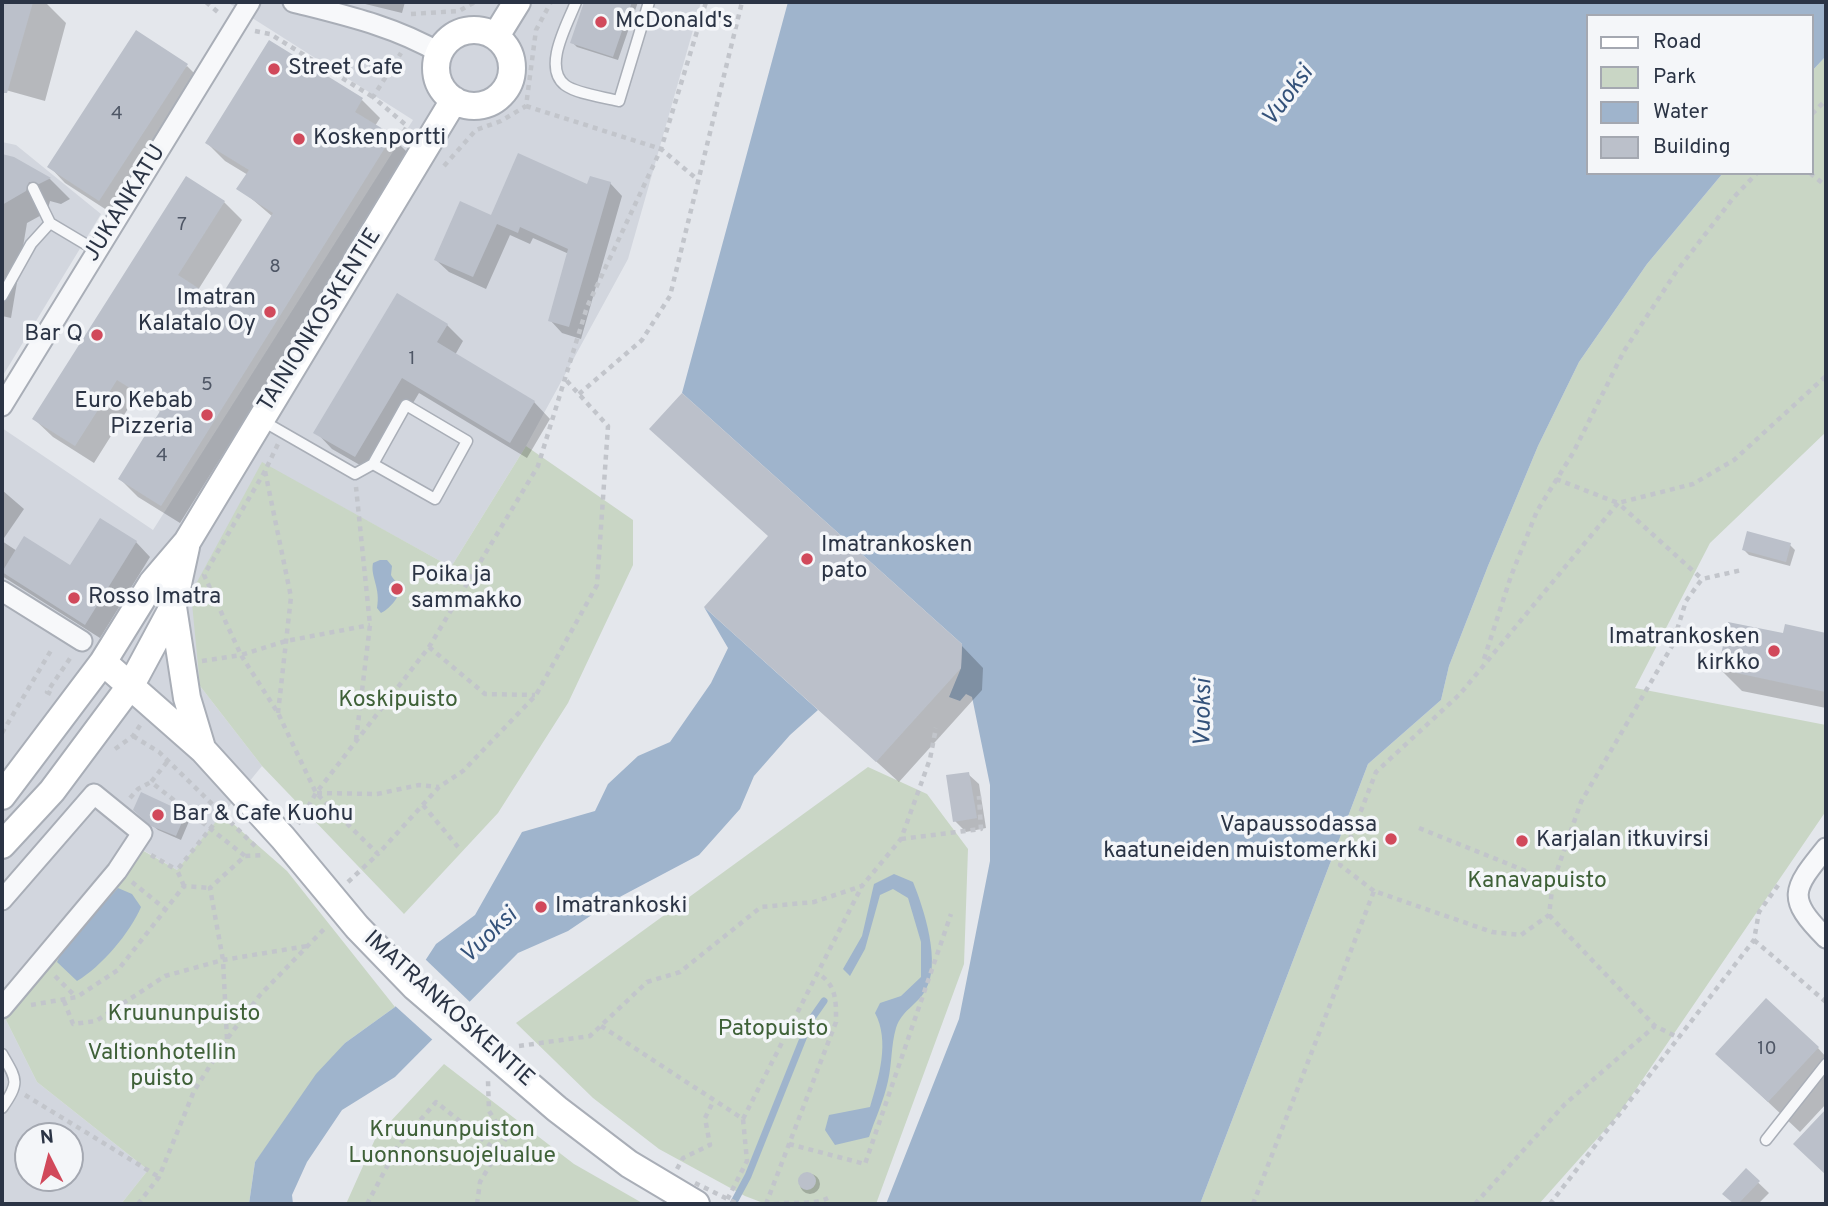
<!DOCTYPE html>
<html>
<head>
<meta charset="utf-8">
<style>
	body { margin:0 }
	#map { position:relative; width:1828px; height:1206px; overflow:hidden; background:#e4e7ec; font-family:Overpass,sans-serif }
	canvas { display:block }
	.frame { position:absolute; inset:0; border:4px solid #2b3445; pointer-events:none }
	.legend { position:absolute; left:1586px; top:14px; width:228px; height:161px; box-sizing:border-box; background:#f4f6f9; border:2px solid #a4a8b1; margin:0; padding:9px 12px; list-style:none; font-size:21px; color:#2b3445 }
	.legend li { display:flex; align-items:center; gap:14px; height:35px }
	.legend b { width:35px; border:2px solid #a4a8b1 }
	.north { position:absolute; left:14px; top:1122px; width:70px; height:70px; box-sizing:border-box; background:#f4f6f9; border:2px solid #a4a8b1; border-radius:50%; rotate:354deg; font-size:19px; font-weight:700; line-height:28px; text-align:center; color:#2b3445 }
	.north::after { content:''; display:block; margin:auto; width:24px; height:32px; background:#d1495b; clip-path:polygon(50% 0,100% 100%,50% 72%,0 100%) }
</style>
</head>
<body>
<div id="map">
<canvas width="1828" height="1206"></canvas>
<div class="frame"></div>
<ul class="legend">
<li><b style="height:9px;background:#fff"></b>Road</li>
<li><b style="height:19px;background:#c9d6c5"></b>Park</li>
<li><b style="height:19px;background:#9fb4cc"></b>Water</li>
<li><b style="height:19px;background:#bbc0ca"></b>Building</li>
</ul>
<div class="north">N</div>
</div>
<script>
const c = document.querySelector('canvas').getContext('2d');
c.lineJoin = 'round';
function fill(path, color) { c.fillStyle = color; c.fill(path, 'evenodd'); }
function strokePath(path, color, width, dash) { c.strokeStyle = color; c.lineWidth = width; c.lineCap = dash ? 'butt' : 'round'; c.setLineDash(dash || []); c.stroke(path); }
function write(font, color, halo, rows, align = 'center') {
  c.font = font + ' Overpass,sans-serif'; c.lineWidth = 7; c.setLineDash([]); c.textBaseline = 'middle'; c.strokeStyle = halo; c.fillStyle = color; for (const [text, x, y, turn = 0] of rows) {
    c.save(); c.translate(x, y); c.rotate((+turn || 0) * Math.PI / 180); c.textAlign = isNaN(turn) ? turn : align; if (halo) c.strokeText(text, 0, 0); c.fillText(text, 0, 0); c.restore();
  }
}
fill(new Path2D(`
	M227 2H701L628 259 526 446 451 567 262 463 200 686 262 766 177 870 136 846 2 1008V428L153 530 413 120Z
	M2 142 16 145 101 214 2 377Z
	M2 1012 37 1082 148 1170 121 1204H2ZM28 1136H70V1178H28Z`), '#d2d6de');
fill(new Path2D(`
	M1826 56V432L1710 543 1635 688 1826 725V811L1619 1114 1539 1204H1200L1368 764 1441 700 1449 666 1488 566 1538 446 1579 362 1647 264 1723 173H1812V71Z
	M526 446 633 520V565L568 703 498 813 404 914 262 766 200 686 191 593 262 462 451 567Z
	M868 767 927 794 968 849 964 964 876 1204H766L745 1196 659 1149 593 1098 516 1023Z
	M222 814 287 871 395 1007 345 1043 255 1162 249 1204H121L148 1170 37 1082 2 1012 135 846 177 870Z
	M444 1064 574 1164 644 1204H346L376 1137Z`), '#c9d6c5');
fill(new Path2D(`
	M788 2H1826V56L1812 71V16H1588V173H1723L1647 264 1579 362 1538 446 1488 566 1449 666 1441 700 1368 764 1200 1204H886L959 1019 990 861V785L972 697 966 694 960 701 949 697 961 668 962 644 682 393Z
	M380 560H387L392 566 391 575C393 580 400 584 400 590 399 598 388 610 381 613L377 608C381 588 370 576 373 563Z
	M704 607 818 710 790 735 754 776 740 809 699 855 614 900 568 931 518 953 395 1077 342 1110 307 1162 292 1195 293 1204H249L255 1162 316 1074 345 1043 395 1007 436 944 475 915 522 832 595 811 608 784 638 756 670 742 711 683 728 648Z
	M894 874 913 882C924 909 942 964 925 991 916 1006 902 1010 896 1028 891 1045 892 1064 888 1081 884 1100 875 1119 869 1137L835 1145 825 1130 829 1115 870 1107C879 1077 890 1041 875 1013L880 1003 901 996 921 977V942L908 898 893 889 880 895 865 949 850 976 843 969 862 936 874 884Z
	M118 888 132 894 141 907C130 933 101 967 77 981L57 962 63 949Z`), '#9fb4cc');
fill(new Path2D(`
	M423 957 472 1004 435 1042 393 1004Z`), '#e4e7ec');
fill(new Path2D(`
	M2 2H45L66 23 45 101 2 89Z
	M357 2H405L402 13Z
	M586 2H638L618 60 577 47 572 42Z
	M187 66 203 82 116 216 65 183 49 166Z
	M362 100 380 118 375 126 392 137 410 155 180 523 138 497 120 479 162 413 136 396 94 463 53 437 34 419 224 202 242 220 198 290 218 303 273 217 239 188 248 175 225 161 207 143Z
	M2 156 14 159 50 179 70 199 61 204 50 201 47 212 27 223 11 318 2 316Z
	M610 183 622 196 581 339 562 333 550 320 569 254 533 238 530 244 510 235 486 289 449 272 436 260 492 217 588 186Z
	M447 325 463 341 455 355 534 402 550 419 527 458 419 393 372 472 332 449 316 432Z
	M2 490 24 509 2 541 17 551 70 567 136 542 150 557 100 638 2 576Z
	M1790 545 1795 550 1790 566 1749 555 1744 550Z
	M1786 626 1826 635V708L1742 691 1720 669 1785 635Z
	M728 628 961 645 983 668 982 690 899 782Z
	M968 774 979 784 986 828 966 832 955 821Z
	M185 814 190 819 181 840 158 830 140 815Z
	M1818 1048 1826 1057V1104L1800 1132 1717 1054Z
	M1746 1171 1769 1193 1758 1204H1736L1725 1194Z
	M800 1184a10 10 0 1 1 20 0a10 10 0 1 1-20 0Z`), '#0003');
strokePath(new Path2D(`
	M733 1204 748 1176 810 1021 824 1001`), '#9fb4cc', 7);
fill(new Path2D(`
	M2 2H33L7 93H2Z
	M584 2H632L613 57 570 43Z
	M136 30 188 64 99 201 47 167Z
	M269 40 363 98 355 112 393 135 161 506 118 479 162 408 117 380 75 446 32 419 186 176 225 201 178 275 218 301 273 213 236 189 249 170 205 143Z
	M518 153 587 184 590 176 611 182 569 327 548 321 568 249 520 227 518 233 497 224 473 277 434 260 460 201 491 215Z
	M2 154 14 157 51 178 39 184 29 182 26 191 2 205Z
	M397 293 448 324 437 342 535 401 510 443 402 378 355 457 313 433Z
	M682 393 962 644 961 668 876 762 704 607 768 536 649 429Z
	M100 518 137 541 85 625 2 572 24 536 70 565Z
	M1747 531 1791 543 1786 562 1742 550Z
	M1728 622 1783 633 1785 624 1826 633V692L1718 669Z
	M969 772 977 818 953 822 946 775Z
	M141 792 186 813 176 836 151 826 133 810Z
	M1766 998 1819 1047 1768 1102 1715 1054Z
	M1826 1109V1175L1793 1144Z
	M1746 1168 1760 1181 1738 1204H1734L1722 1194Z
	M798 1181a9 9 0 1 1 18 0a9 9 0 1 1-18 0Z`), '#bbc0ca');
const lane = new Path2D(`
	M576 2C568 23 542 67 565 85 577 94 604 97 619 101L649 2
	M33 188 50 223 97 251
	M2 296 31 244 50 223
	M261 420 355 474 373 464 435 499 467 441 406 405 373 464
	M2 1054C17 1080 20 1082 2 1108
	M1766 1140 1826 1064`);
const street = new Path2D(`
	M293 2C344 15 394 26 440 53
	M2 406 250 2
	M2 591 82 641
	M1826 848C1792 890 1786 898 1826 938
	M2 900 94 794 142 833 117 871 2 1008`);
const secondary = new Path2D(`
	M436 68a38 38 0 1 1 76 0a38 38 0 1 1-76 0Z
	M496 36 517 2
	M173 607 187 698 202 748
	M103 662 203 750 283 838 357 927 415 987 557 1109 629 1164 696 1204
	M2 796 103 662 152 583 187 542 454 100
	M2 845 52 791 131 685 173 607 186 547`);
strokePath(lane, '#a9aeb7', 13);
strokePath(street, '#a9aeb7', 23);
strokePath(secondary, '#a9aeb7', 30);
strokePath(new Path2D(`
	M206 2 219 13
	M411 14 459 11 475 2
	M255 31 270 34 373 97
	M526 106 661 149 698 180
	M1812 114 1826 100
	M399 141 407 126 373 97 401 53
	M444 166 476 130 501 121 526 106 536 30 551 2
	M1810 173 1826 186
	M579 394 642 340 670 296 742 2
	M265 471 204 575 241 655 286 641 370 625
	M1556 479 1618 503 1693 484 1734 460 1826 376
	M429 647 485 694 535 695
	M1484 659 1511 576 1537 511 1573 453 1624 351 1676 272 1734 197 1757 173
	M202 661 241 655 278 713 316 793 378 854 439 787 463 771 536 695 597 585 608 426 566 380
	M51 694 47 692 71 657
	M278 713 291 597 265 471 278 444
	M2 733 53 647
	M133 736 159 752 256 847
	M356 740 370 625 356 487
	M115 749 133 736 141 724
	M167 762 151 782 245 856
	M317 793 377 794 419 785 439 787
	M130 798 138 789 151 782
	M423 805 458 847
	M298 824 316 793 429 647 538 466 587 307 661 149 706 2
	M1419 828 1553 882
	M901 839 981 829 979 796
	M151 855 177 870
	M132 882 164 908
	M348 882 378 854
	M184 886 177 870 222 814
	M1374 891 1340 865 1376 772 1460 694 1618 503 1702 579
	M1549 915 1655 1026
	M1754 940 1826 1002
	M55 976 76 997
	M64 1001 73 1024 96 1021 165 976 223 960 307 946
	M31 1005 77 997 118 970 184 886 210 888
	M601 1026 743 1119 747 1161 725 1204
	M227 1039 223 960 210 888 245 856 264 855
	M519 1046 590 1036 647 982 680 972 761 907 814 902 862 886 901 839 930 759 936 728
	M25 1095 159 1177
	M743 1119 862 886
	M789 1144 865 1164 951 914
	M677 1169 683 1158 710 1145 705 1118 714 1100
	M138 1204 159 1177 194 1091 227 1039 260 995 327 926
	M367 1204 398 1146 436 1102 497 1151
	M477 1204 480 1182 506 1138 489 1111 488 1081
	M766 1204 836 1022C836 1002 837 986 819 974
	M774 1204C793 1201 811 1206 828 1198
	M1253 1204 1374 891 1492 932 1521 935 1549 915 1553 882 1581 802 1672 646 1686 601 1702 579 1742 570
	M1475 1204 1565 1104 1655 1026 1679 1038
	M1550 1204 1754 940 1759 912 1779 884`), '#c2c5cb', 4.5, [5, 5]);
strokePath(lane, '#f7f8fa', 10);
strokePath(street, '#f7f8fa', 19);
strokePath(secondary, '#fff', 26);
strokePath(new Path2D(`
	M695 1183 738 1204`), '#c2c5cb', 4.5, [5, 5]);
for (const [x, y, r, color] of [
	[601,22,7,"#d1495b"],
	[274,69,7,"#d1495b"],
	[299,139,7,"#d1495b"],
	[270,312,7,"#d1495b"],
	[97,335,7,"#d1495b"],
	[207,415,7,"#d1495b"],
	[807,559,7,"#d1495b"],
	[397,589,7,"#d1495b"],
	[74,598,7,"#d1495b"],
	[1774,651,7,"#d1495b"],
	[158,815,7,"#d1495b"],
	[1391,839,7,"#d1495b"],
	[1522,841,7,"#d1495b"],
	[541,907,7,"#d1495b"]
]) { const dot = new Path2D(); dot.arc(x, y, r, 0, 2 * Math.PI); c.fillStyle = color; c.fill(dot); strokePath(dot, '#f4f6f9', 2.5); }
write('19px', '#4f5766', null, [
	["4",117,115],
	["7",182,226],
	["8",275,268],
	["1",412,360],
	["5",207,386],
	["4",162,457],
	["10",1767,1050]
]);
write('23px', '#2b3445', '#f4f6f9', [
	["McDonald's",615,22],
	["Street Cafe",288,69],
	["Koskenportti",313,139],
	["Imatran",256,299,"right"],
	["Kalatalo Oy",256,325,"right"],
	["Bar Q",83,335,"right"],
	["Euro Kebab",193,402,"right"],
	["Pizzeria",193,428,"right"],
	["Imatrankosken",821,546],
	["pato",821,572],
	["Poika ja",411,576],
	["sammakko",411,602],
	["Rosso Imatra",88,598],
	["Imatrankosken",1760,638,"right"],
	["kirkko",1760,664,"right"],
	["Bar & Cafe Kuohu",172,815],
	["Vapaussodassa",1377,826,"right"],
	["kaatuneiden muistomerkki",1377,852,"right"],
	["Karjalan itkuvirsi",1536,841],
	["Imatrankoski",555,907]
], 'left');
write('23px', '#2b3445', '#f4f6f9', [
	["JUKANKATU",126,204,-58],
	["TAINIONKOSKENTIE",321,321,-58],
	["IMATRANKOSKENTIE",448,1010,42]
]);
write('23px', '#3f6138', '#f4f6f9', [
	["Koskipuisto",398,701],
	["Kanavapuisto",1537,882],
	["Kruununpuisto",184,1015],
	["Patopuisto",773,1030],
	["Valtionhotellin",162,1054],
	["puisto",162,1080],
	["Kruununpuiston",452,1131],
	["Luonnonsuojelualue",452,1157]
]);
write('italic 24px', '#34527a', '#f4f6f9', [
	["Vuoksi",1289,97,-53],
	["Vuoksi",1205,713,-89],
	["Vuoksi",490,937,-44]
]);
</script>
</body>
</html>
